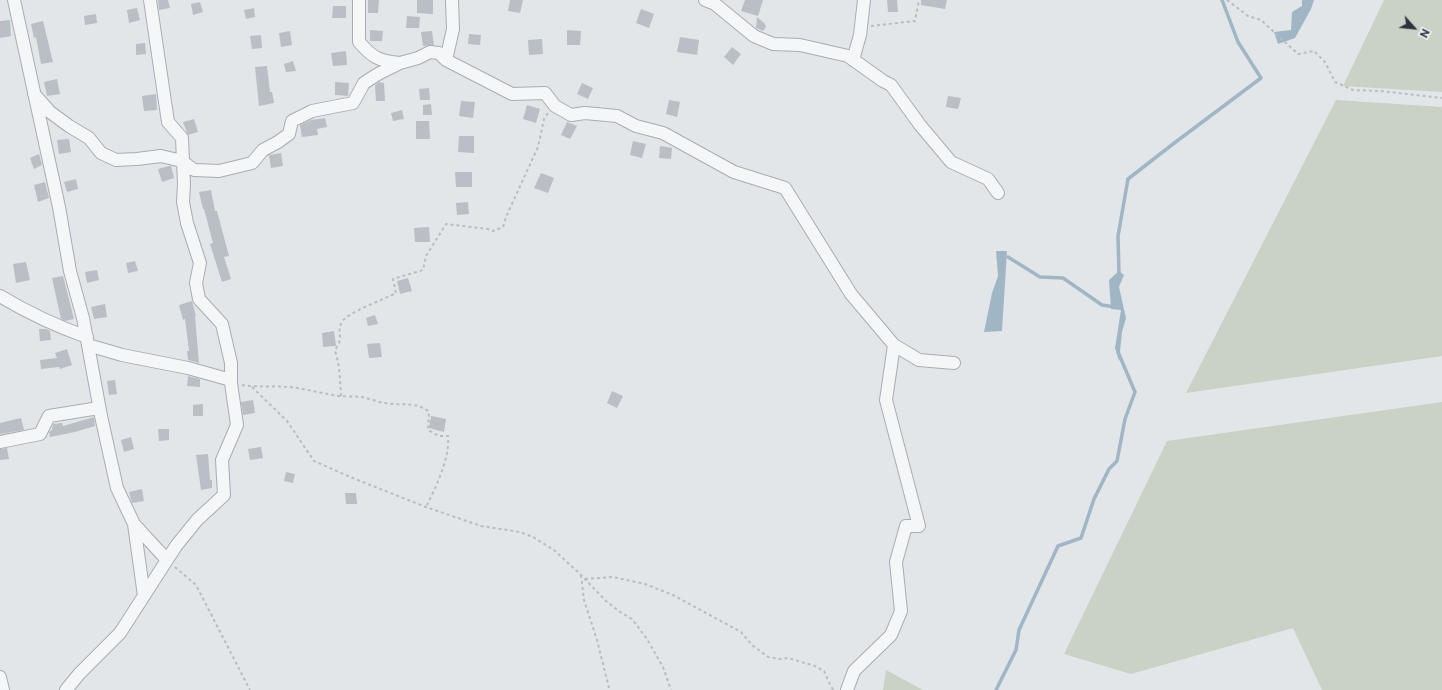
<!DOCTYPE html>
<html>
<head>
<meta charset="utf-8">
<style>
	body { margin:0 }
	#map { position:relative; width:1442px; height:690px; overflow:hidden; background:#e2e6e9; font-family:Commissioner,sans-serif }
	canvas { display:block }
	.north { position:absolute; left:1394px; top:8px; width:40px; height:40px; -webkit-text-stroke:3px #f2f4f7; paint-order:stroke; rotate:117deg; font-size:11px; font-weight:700; line-height:16px; text-align:center; color:#2c353f }
	.north::after { content:''; display:block; margin:auto; width:14px; height:18px; background:#2c353f; clip-path:polygon(50% 0,100% 100%,50% 72%,0 100%) }
</style>
</head>
<body>
<div id="map">
<canvas width="1442" height="690"></canvas>
<div class="north">N</div>
</div>
<script>
const c = document.querySelector('canvas').getContext('2d');
c.lineJoin = 'round';
function fill(path, color) { c.fillStyle = color; c.fill(path, 'evenodd'); }
function strokePath(path, color, width, dash) { c.strokeStyle = color; c.lineWidth = width; c.lineCap = dash ? 'butt' : 'round'; c.setLineDash(dash || []); c.stroke(path); }
fill(new Path2D(`
	M1384 0H1442V92L1343 86Z
	M1336 100 1442 107V356L1186 393Z
	M1442 402V690H1322L1293 628 1131 674 1064 654 1167 441Z
	M886 670 923 690H883Z`), '#c9d2c4');
fill(new Path2D(`
	M1302 0H1314L1311 9 1295 38 1278 44 1274 32 1291 30 1292 12 1302 6Z
	M996 251H1007L1002 331 984 332 992 293 998 276Z
	M1119 271 1124 275 1119 287 1126 318 1122 332 1119 361 1115 348 1121 310 1111 309 1109 280Z`), '#a1b6c5');
strokePath(new Path2D(`
	M1008 257 1040 277 1063 278 1102 305 1115 307
	M1119 274 1118 236 1128 179 1173 144 1261 78 1238 42 1222 0
	M996 690 1016 650 1019 630 1058 546 1081 538 1094 499 1109 469 1117 461 1125 419 1135 392 1118 352`), '#a1b6c5', 3.5);
fill(new Path2D(`
	M158 0H168L170 8 159 10Z
	M368 0H379L378 13H368Z
	M417 0H433V14L417 13Z
	M510 0H523L520 13 508 11Z
	M745 0H763L758 16 741 11Z
	M887 0H897L898 12H888Z
	M921 0H947L945 9 921 5Z
	M200 2 203 12 193 15 191 4Z
	M333 6H346V18H332Z
	M137 8 140 20 129 23 127 10Z
	M254 8 255 17 246 19 244 10Z
	M641 9 654 14 649 28 636 23Z
	M96 14 97 23 85 25 84 16Z
	M407 16 420 17 419 28H406Z
	M757 17 765 24 766 27 763 31 756 28Z
	M10 20 11 36 0 38V21Z
	M43 21 53 62 41 64 36 37 34 38 31 24Z
	M370 30 383 31 382 41H370Z
	M567 30 581 31 580 45H567Z
	M290 31 292 45 281 47 279 33Z
	M432 31 434 45 423 46 421 32Z
	M469 34 481 35 480 45 468 44Z
	M261 35 262 48 252 49 250 36Z
	M680 37 699 40 697 55 677 52Z
	M542 39 543 54 529 55 528 40Z
	M145 43 146 54 136 55V44Z
	M732 47 741 54 733 65 724 57Z
	M346 51 347 65 333 66 331 53Z
	M293 61 296 71 286 72 284 64Z
	M267 66 270 92H272L274 103 259 106 255 67Z
	M57 79 60 94 47 96 44 82Z
	M335 82 349 83 348 96 335 95Z
	M379 82 384 83 385 101H376L375 85Z
	M582 83 593 88 588 99 577 94Z
	M429 88 430 100H420L419 89Z
	M156 94 157 110 144 111 142 96Z
	M948 96 961 98 958 109 946 107Z
	M669 100 680 102 677 117 666 114Z
	M461 101 475 102 473 118 459 116Z
	M431 104 432 115H423V105Z
	M527 105 540 109 536 123 523 119Z
	M402 110 404 119 393 121 391 113Z
	M325 118 327 127 317 129 318 135 302 137 300 125 311 120Z
	M194 119 198 132 188 135 183 122Z
	M416 121H429L430 139H416Z
	M567 122 577 126 570 139 561 135Z
	M459 136H474V153L458 152Z
	M69 139 71 152 59 154 57 140Z
	M633 141 646 144 642 158 630 155Z
	M660 146 672 148 671 159 659 158Z
	M281 153 283 166 271 168 269 155Z
	M39 154 42 165 34 169 30 158Z
	M169 166H171L174 178 162 182 158 169Z
	M455 172H472V187H456Z
	M541 173 554 178 548 193 534 188Z
	M76 179 78 189 67 192 64 182Z
	M45 182 49 198 38 202 34 185Z
	M211 190 215 211H217L229 256 224 257 231 279 222 282 210 244 213 243 204 209H203L199 192Z
	M468 202 469 214 457 215 456 203Z
	M429 227 430 242H415L414 228Z
	M135 261 138 271 128 273 126 263Z
	M26 262 30 280 16 283 13 264Z
	M97 270 99 280 87 283 85 272Z
	M63 276 74 319 65 321 61 319 52 278Z
	M408 278 412 291 400 294 397 281Z
	M192 301 196 316H195L199 363 188 360 187 351H189L185 319 183 320 179 305Z
	M105 304 107 317 94 319 91 307Z
	M375 315 378 324 368 326 366 318Z
	M39 329H46L50 331 51 340 40 341Z
	M334 331 336 346 323 347 322 333Z
	M380 343 382 357 369 358 367 344Z
	M67 349 72 365 60 369 59 367 41 369 40 360 57 358 55 353Z
	M188 376 200 379V387L187 386Z
	M115 380 117 394 109 395 107 381Z
	M612 391 623 396 617 408 607 403Z
	M253 400 255 413 243 415 241 402Z
	M203 404V416H193V405Z
	M431 416 446 419 444 432 429 428Z
	M94 417 95 426 75 432 50 437 49 432 52 430 53 424 62 423 63 426Z
	M21 418 24 430 0 434V423Z
	M158 429H169V440L159 441Z
	M131 437 134 449 124 452 121 440Z
	M261 447 263 458 250 460 248 449Z
	M7 448 9 459 0 460V449Z
	M208 454 210 480H212V488L201 490 196 455Z
	M286 472 295 474 293 483 284 481Z
	M142 489 144 501 132 503 129 492Z
	M345 493H356L357 504H346Z`), '#babfc5');
const minor = new Path2D(`
	M14 0 59 207 70 271 83 318 101 416 117 488 134 524 167 560
	M359 0V42C373 58 379 61 400 63
	M705 0 715 4 754 36 773 44 800 45 848 56 883 81 891 85 920 125 951 162 988 179 998 193
	M446 60 453 29 452 0
	M853 60 860 35 864 0
	M34 94 50 112 69 126 89 138 101 153 116 160 137 159 161 156 182 161 194 170 219 171 252 163 263 150 278 142 289 134 292 121 312 111 353 103 364 83 378 74 400 63 418 58 430 52 439 53 446 60 512 94 545 93 555 106 571 115 585 113 617 116 636 126 663 133 734 172 785 188 851 294 894 345 886 400 919 526H906L896 562 901 611 891 635 854 671 847 690
	M0 296C28 313 56 326 87 337
	M88 345 122 355 188 368 231 380
	M894 345 919 360 954 363
	M0 442 40 434 49 416 99 408
	M134 524 144 596
	M0 677 3 690
	M66 690 79 674 120 633 176 546 197 520 224 495 222 460 237 425 231 383V363L222 324 199 299 196 283 200 263 187 223 183 202 184 184 182 138 168 122 150 0`);
strokePath(minor, '#a8adb3', 14);
strokePath(new Path2D(`
	M1227 0 1248 16 1261 20 1298 54 1314 51 1325 62 1335 82 1353 90 1381 91 1442 98
	M871 26 915 21 919 0
	M242 385C260 388 279 385 297 388 309 390 321 393 333 395 342 397 352 396 361 397 369 398 377 402 385 403 400 406 417 401 429 412L428 430 439 436H448C450 458 436 487 426 507
	M252 387 287 421 314 461 355 479 426 507 481 526 520 532 533 537 554 550 580 574 606 601 620 612 632 619 647 639 663 667 671 690
	M341 396C340 381 340 365 335 351 336 348 338 345 339 343 342 335 337 331 342 322 346 313 385 299 396 293L393 279 423 270 426 256 446 224 488 229 493 231 503 227 506 217 538 147 544 119 548 113
	M175 567 196 585 250 690
	M581 575 584 600 597 640 609 688
	M585 579 613 577 645 584 673 595 741 632 752 645 768 657 781 659 788 658 815 666 824 671 831 687 834 690`), '#b9bcc0', 2, [3, 3]);
strokePath(minor, '#f5f6f8', 12);
</script>
</body>
</html>
